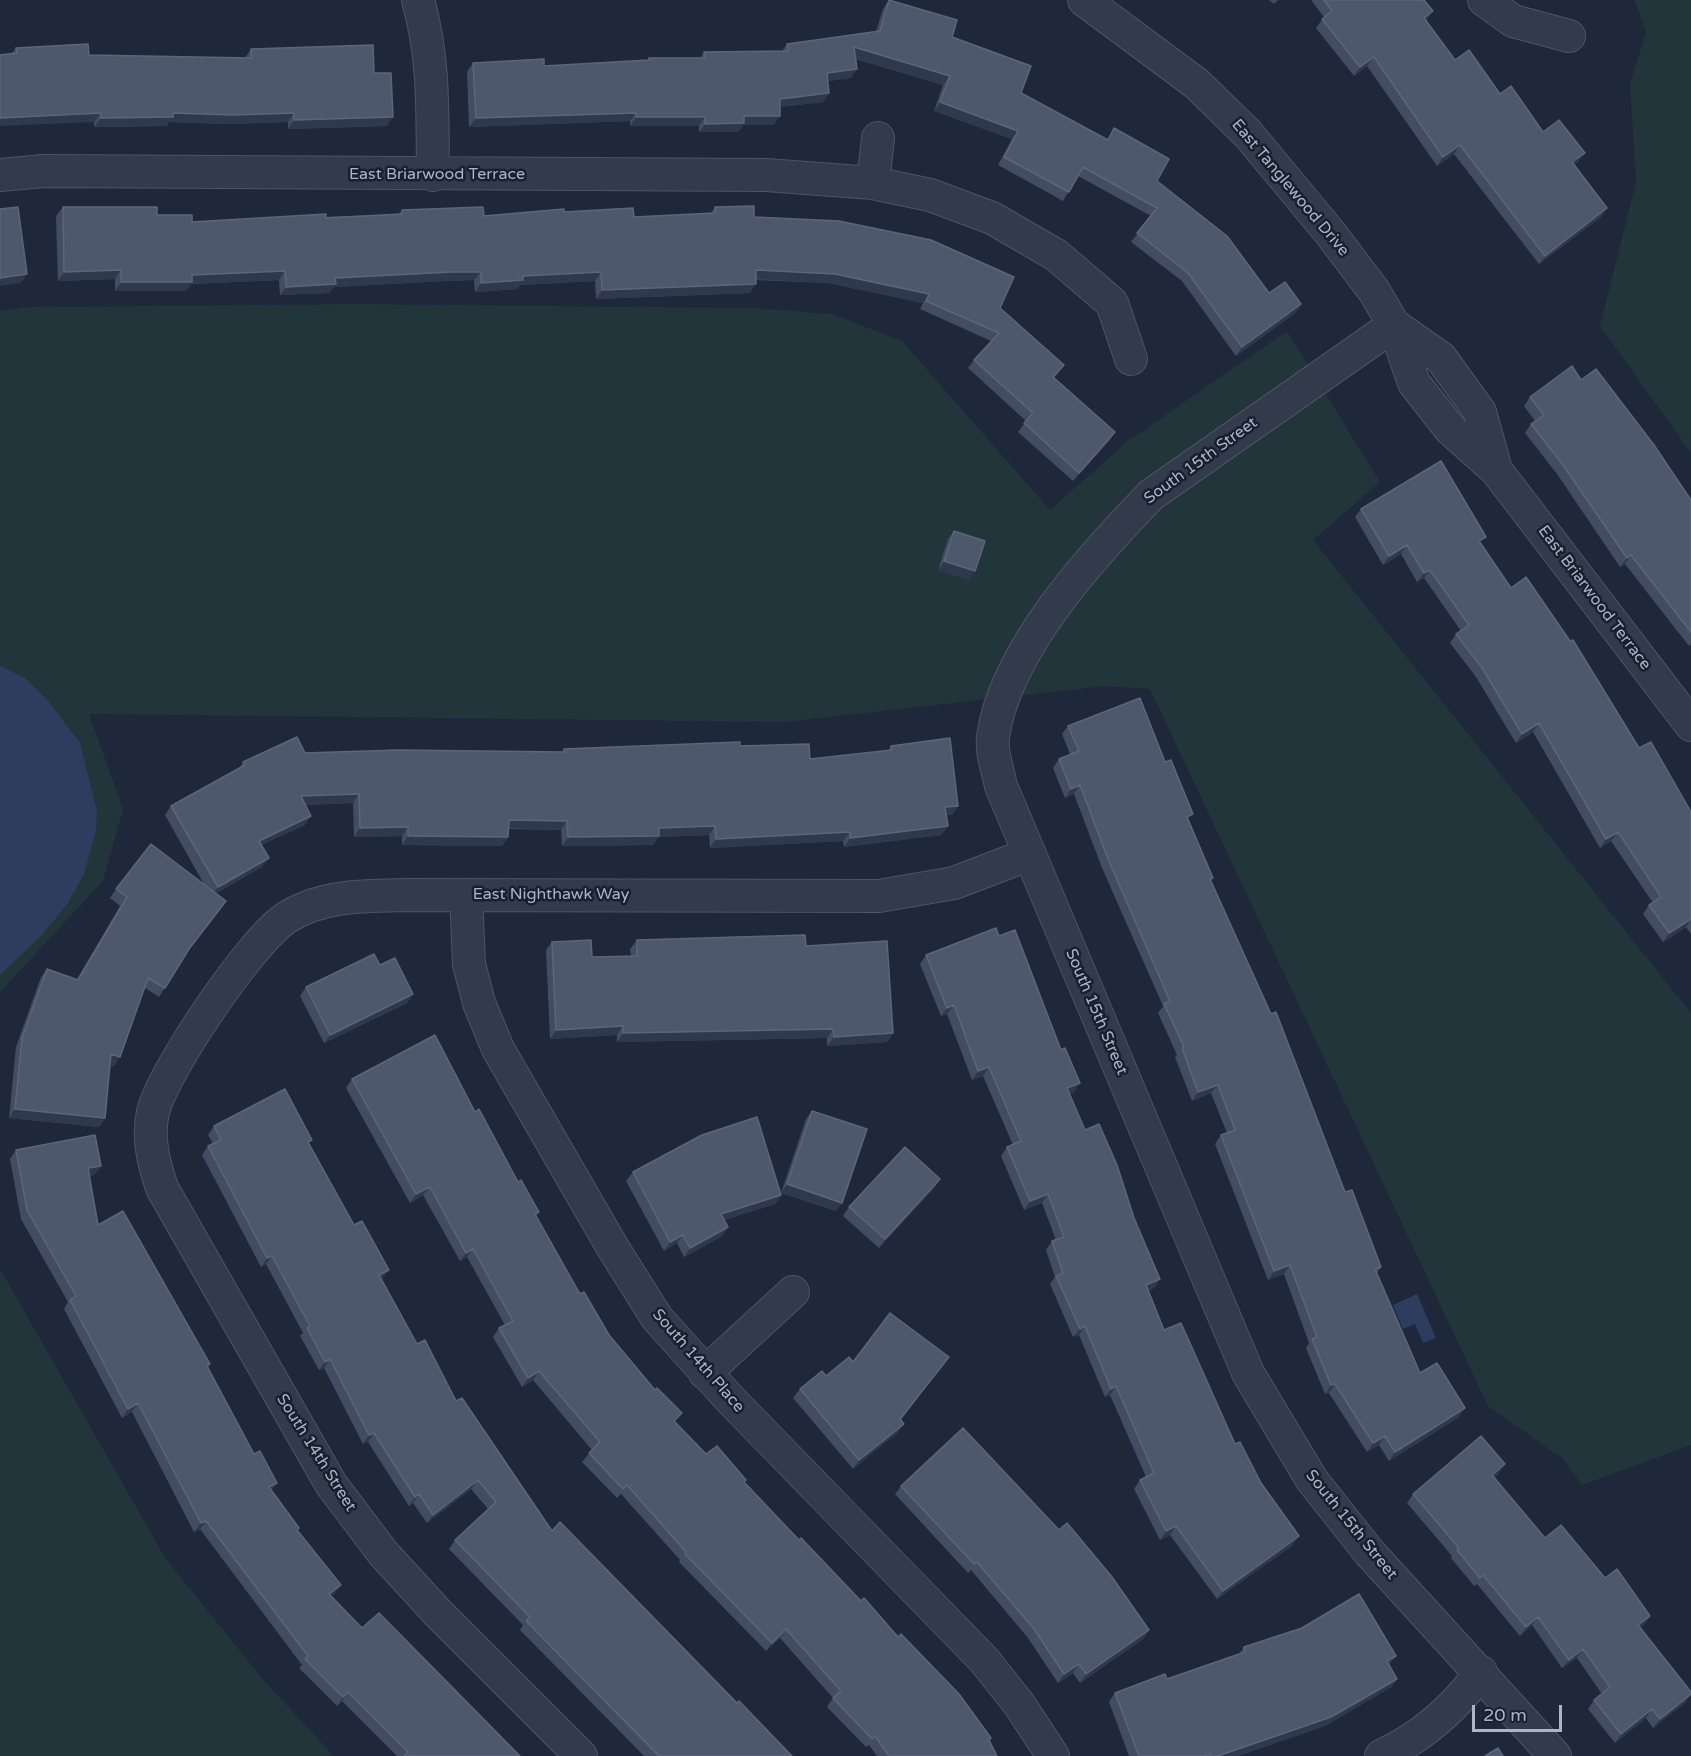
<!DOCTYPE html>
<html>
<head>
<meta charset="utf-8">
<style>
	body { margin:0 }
	#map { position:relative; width:1691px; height:1756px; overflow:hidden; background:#1f283a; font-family:"Varela Round",sans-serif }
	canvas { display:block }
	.scale { position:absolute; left:1472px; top:1705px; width:90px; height:27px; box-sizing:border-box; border:3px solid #adb4c7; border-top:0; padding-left:8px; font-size:18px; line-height:21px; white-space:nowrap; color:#adb4c7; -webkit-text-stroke:4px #181f2f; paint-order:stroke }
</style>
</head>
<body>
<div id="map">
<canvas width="1691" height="1756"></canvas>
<div class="scale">20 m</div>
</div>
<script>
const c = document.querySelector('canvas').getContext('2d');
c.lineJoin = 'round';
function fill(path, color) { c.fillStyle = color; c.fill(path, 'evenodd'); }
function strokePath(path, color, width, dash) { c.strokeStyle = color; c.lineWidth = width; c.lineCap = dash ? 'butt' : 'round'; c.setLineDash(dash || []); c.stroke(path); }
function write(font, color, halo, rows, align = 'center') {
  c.font = font + ' "Varela Round",sans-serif'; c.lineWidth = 5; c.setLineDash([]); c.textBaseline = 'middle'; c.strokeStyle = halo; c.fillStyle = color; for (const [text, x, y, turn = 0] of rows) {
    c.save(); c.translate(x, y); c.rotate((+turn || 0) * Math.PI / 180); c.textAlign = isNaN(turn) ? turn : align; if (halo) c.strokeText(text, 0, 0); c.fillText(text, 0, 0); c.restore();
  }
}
fill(new Path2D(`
	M1635 0H1691V453L1600 326 1636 182 1630 84 1646 32Z
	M360 304 754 308 832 314 902 341 1050 510 1128 441 1287 331 1380 482 1313 540 1691 1013V1445L1582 1485 1563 1459 1488 1406 1150 689 1106 686 784 722 89 714 123 809 103 881 0 992V311L29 307Z
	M0 1269 166 1559 266 1683 334 1756H0Z`), '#21353b');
fill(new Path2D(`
	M0 666 25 678 49 702 80 743 97 811 96 831 84 874 68 903 42 935 0 975Z
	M1417 1294 1436 1338 1423 1343 1415 1324 1403 1329 1393 1305Z`), '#2d3c5f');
const minor = new Path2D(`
	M418 0C435 61 432 113 433 175
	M1084 0 1197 84 1248 134 1331 234 1374 291 1394 325 1414 383 1450 429 1496 470 1691 725
	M1484 0 1513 21 1569 36
	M0 175 43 171 766 175 873 183 930 195 992 218 1056 255 1112 303 1131 359
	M873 183 878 138
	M1394 325 1151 495C1093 555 1005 650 993 737 991 752 998 771 1001 786L1248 1373 1312 1480 1369 1552 1555 1756
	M1394 325 1441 358 1480 412 1496 470
	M466 895 469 964 479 1003 498 1049 613 1248 657 1318 728 1397 984 1660 1019 1704 1053 1756
	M705 1373 793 1292
	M581 1756 438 1613 383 1553 331 1484 162 1188C154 1164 147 1138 153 1112 163 1071 251 941 286 918 323 894 368 896 410 895L879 896 954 883 1030 854
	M1381 1756C1422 1737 1455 1708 1481 1672`);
strokePath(minor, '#4d5465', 34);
strokePath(minor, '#323a4b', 32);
fill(new Path2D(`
	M889 0 952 37 1021 93 1107 140 1114 128 1157 181 1269 293 1301 304 1295 313 1236 356 1182 281 1131 242 1151 216 1078 176 1063 201 998 165 1012 139 934 111 943 85 856 59 851 78 828 81 829 93 823 102 780 107 774 125H743L738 132H699V126H630V121L469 127 467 72 473 63 544 66 648 60 649 58H700L704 52 782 51 787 44 876 32 883 9Z
	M1269 0H1278L1274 4Z
	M1311 0H1424L1426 20 1455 60 1500 94 1543 132 1578 162 1574 165 1601 217 1539 264 1454 154 1437 166 1367 66 1354 76 1316 28 1324 17Z
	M16 48 89 55 245 58 251 49 374 73 387 126 288 129V122L227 124 169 122 166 126 94 127V122L12 53Z
	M63 207 157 215 192 222 399 214 402 210 484 216 564 212 634 217 711 213 715 207 754 217 1000 308 1064 365 1054 378 1115 432 1109 441 1073 481 1018 432 1026 421 968 368 974 360 991 341 920 309 923 303 829 283 756 280 750 293 596 299 595 281 520 285 517 289 475 292 474 280 445 281 334 287 329 293 280 295 279 280 191 284 186 291H115V279L58 281 56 216Z
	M1581 380 1691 500V644L1689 646 1625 564 1620 567 1557 474 1525 433 1531 424 1535 421 1524 406 1530 397Z
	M1361 509 1481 543 1511 588 1639 748 1691 812V934L1686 927 1663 942 1643 914 1649 905 1653 903 1611 841 1600 848 1533 732 1516 743 1476 677 1450 643 1456 634 1461 631 1424 578 1417 582 1401 554 1383 565 1355 517Z
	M954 531 969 580 938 570 948 539Z
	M1068 726 1189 820 1213 878 1211 881 1345 1192 1381 1267 1377 1273 1420 1373 1459 1417 1389 1461 1379 1445 1367 1452 1329 1393 1325 1394 1306 1348 1309 1343 1284 1274 1268 1280 1215 1144 1221 1135 1227 1133 1211 1093 1192 1101 1175 1057 1177 1055 1158 1013 1163 1006 1102 868 1074 794 1065 798 1053 768 1059 759 1070 754 1062 734Z
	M740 746 810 759 888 751 891 746 958 806 952 815H946L948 826 941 835 844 847 843 841 710 848 709 835 658 837 653 845 562 846 561 830 508 829V837L502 846 402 845V836L354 837 353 803 305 805V825L261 845 262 867 216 893 219 910 187 952 159 997 145 988 114 1066 110 1065 105 1118 99 1127 9 1118 16 1047 41 977 47 969 77 979 120 906 110 898 116 889 205 886 165 815 171 806 239 769 243 762 305 753 562 752 564 749Z
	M999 936 1074 1092 1069 1093 1085 1130 1134 1218 1160 1279 1154 1288 1148 1291 1164 1330 1235 1444 1293 1545 1217 1599 1170 1535 1160 1540 1134 1489 1140 1480 1146 1477 1110 1395 1105 1397 1079 1335 1073 1337 1050 1284 1055 1277 1046 1250 1052 1241 1056 1240 1042 1203 1024 1210 1001 1156 1007 1147 1013 1145 983 1076 972 1080 947 1014 941 1016 920 964 926 955Z
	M637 940 806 946 893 1033 887 1042 827 1046V1038L617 1042V1035L550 1039 546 950 552 942 592 957 631 956 630 949Z
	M380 965 413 994 407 1003 324 1043 300 996 306 987Z
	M352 1079 475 1112 518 1182 539 1212 536 1216 580 1294 609 1335 675 1423 706 1454 744 1483 989 1741 997 1756H877L869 1745 866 1747 827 1707 833 1698 780 1638 766 1651 679 1562 680 1560 621 1494 617 1498 582 1462 592 1450 533 1380 522 1387 493 1337 499 1328 505 1325 467 1257 460 1261 423 1195 410 1203 346 1088Z
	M812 1111 836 1211 781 1193 806 1119Z
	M214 1126 309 1144 417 1344 456 1401 552 1531 792 1756H644L520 1630 523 1625 449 1549 455 1540 488 1509 471 1489 427 1523 413 1503 409 1506 368 1442 363 1444 324 1368 319 1370 300 1336 303 1333 266 1264 261 1267 202 1155 208 1146 213 1144 208 1135Z
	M16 1150 101 1166 94 1175 89 1176 98 1225 210 1364 208 1367 271 1491 298 1530 335 1593 331 1596 362 1628 520 1756H397L342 1701 337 1706 299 1668 302 1665 200 1529 194 1532 132 1412 122 1418 64 1309 68 1302 21 1219 10 1159Z
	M633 1172 781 1195 775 1204 724 1220 728 1227 722 1236 684 1257 677 1243 664 1251 626 1181Z
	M940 1179 934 1188 879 1248 843 1216 849 1207Z
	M853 1362 942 1365 901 1420 898 1432 853 1469 793 1398 800 1389 826 1376Z
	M1499 1473 1494 1478 1545 1538 1644 1625 1640 1627 1686 1702 1653 1728 1646 1718 1615 1743 1588 1709 1594 1700 1602 1694 1577 1658 1562 1668 1532 1625 1520 1636 1477 1584 1474 1586 1451 1558 1452 1556 1407 1503 1413 1494Z
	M901 1486 1149 1630 1143 1639 1080 1683 1073 1673 1058 1683 1028 1638 971 1570 968 1573 895 1494Z
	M1244 1647 1389 1665 1397 1679 1391 1687 1325 1726 1238 1756H1129L1109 1702 1115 1693 1167 1679 1239 1654Z`), '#424d63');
fill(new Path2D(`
	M1433 11 1427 20 1418 26 1424 18Z
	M854 47 950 76 943 85 848 56Z
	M1374 57 1367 66 1354 76 1360 67Z
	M857 69 851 78 820 82 827 73Z
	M829 93 823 102 773 108 780 99Z
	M940 102 1018 131 1012 139 934 111Z
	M101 113 94 122 0 126V118Z
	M173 113H294L288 122 227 124 169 122 166 126 94 127 101 118Z
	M636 113 630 121 469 127 476 118Z
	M744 116H780L774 125H743L738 132H699L705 124Z
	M393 117 387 126 288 129 294 120Z
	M636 117H705L699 126H630Z
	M1460 145 1454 154 1437 166 1443 157Z
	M1585 153 1578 162 1566 171 1572 162Z
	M1607 208 1601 217 1539 264 1545 256Z
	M121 270 115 279 58 281 64 272Z
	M756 270 835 274 929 294 923 303 829 283 750 279Z
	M285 271 279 280 191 284 186 291H115L121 282 192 275Z
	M451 272H481L474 280 445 281 334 287 329 293 280 295 286 287 335 278Z
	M601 272 595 281 520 285 517 289 475 292 481 283 523 276Z
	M27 274 21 283 0 286V278Z
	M756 284 750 293 596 299 602 290Z
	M1301 304 1295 313 1236 356 1242 347Z
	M1115 432 1109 441 1073 481 1079 473Z
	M1407 545 1401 554 1383 565 1389 556Z
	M1631 555 1625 564 1620 567 1627 558Z
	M944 561 975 571 969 580 938 570Z
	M1430 570 1424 578 1417 582 1424 573Z
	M1539 723 1533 732 1516 743 1522 734Z
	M1080 785 1074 794 1065 798 1071 789Z
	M359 794 353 803 295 805 301 796Z
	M958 806 952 815 939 816 945 807Z
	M311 816 305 825 252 849 259 841Z
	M509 820 567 821 561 830 503 828Z
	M715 826 709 835 658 837 653 845 562 846 568 837 659 828Z
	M948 826 941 835 844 847 850 838Z
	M408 827 402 836 354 837 360 828Z
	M850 832 843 841 710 848 716 839Z
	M1618 832 1611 841 1600 848 1606 839Z
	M408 836 508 837 502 846 402 845Z
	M269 858 262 867 211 896 218 887Z
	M1691 919 1686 927 1663 942 1669 933Z
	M413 994 407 1003 324 1043 330 1035Z
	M954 1005 947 1014 941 1016 947 1008Z
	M623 1026 617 1035 550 1039 556 1030Z
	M833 1029 827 1038 617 1042 623 1033Z
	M893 1033 887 1042 827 1046 834 1037Z
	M111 1054 120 1057 114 1066 105 1063Z
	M989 1067 983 1076 972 1080 978 1071Z
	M1080 1083 1074 1092 1061 1097 1067 1088Z
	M1218 1085 1211 1093 1192 1101 1198 1092Z
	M15 1109 105 1118 99 1127 9 1118Z
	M101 1166 94 1175 82 1177 88 1168Z
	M940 1179 934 1188 879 1248 885 1239Z
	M787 1184 842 1203 836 1211 781 1193Z
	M430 1187 423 1195 410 1203 416 1194Z
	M1048 1194 1042 1203 1024 1210 1030 1201Z
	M781 1195 775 1204 715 1223 721 1214Z
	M728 1227 722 1236 684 1257 690 1248Z
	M683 1235 677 1243 664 1251 670 1242Z
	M473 1249 467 1257 460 1261 466 1253Z
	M272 1256 266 1264 261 1267 267 1258Z
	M1290 1265 1284 1274 1268 1280 1274 1271Z
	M389 1270 382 1279 373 1284 379 1275Z
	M1160 1279 1154 1288 1139 1294 1146 1285Z
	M1085 1326 1079 1335 1073 1337 1080 1329Z
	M330 1359 324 1368 319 1370 325 1362Z
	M539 1371 533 1380 522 1387 528 1378Z
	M1335 1384 1329 1393 1325 1394 1331 1385Z
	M1116 1386 1110 1395 1105 1397 1111 1389Z
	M138 1403 132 1412 122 1418 128 1409Z
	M1465 1408 1459 1417 1389 1461 1395 1452Z
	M904 1424 898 1432 853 1469 859 1460Z
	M374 1433 368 1442 363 1444 369 1435Z
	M1385 1436 1379 1445 1367 1452 1373 1443Z
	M1505 1464 1499 1473 1486 1484 1492 1475Z
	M478 1480 471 1489 427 1523 433 1515Z
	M277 1483 271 1492 269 1487Z
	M419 1494 413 1503 409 1506 415 1497Z
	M206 1521 200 1529 194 1532 201 1523Z
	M1176 1526 1170 1535 1160 1540 1166 1531Z
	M1299 1536 1293 1545 1217 1599 1223 1591Z
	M341 1585 335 1593 323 1603 329 1594Z
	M1650 1616 1644 1625 1632 1633 1638 1625Z
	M1538 1617 1532 1625 1520 1636 1526 1627Z
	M786 1629 780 1638 766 1651 772 1643Z
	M1149 1630 1143 1639 1080 1683 1086 1674Z
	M1583 1649 1577 1658 1562 1668 1569 1660Z
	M1396 1656 1390 1664 1381 1670 1387 1661Z
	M1079 1664 1073 1673 1058 1683 1064 1674Z
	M1397 1679 1391 1687 1325 1726 1238 1756H1218Z
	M348 1692 342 1701 337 1706 343 1697Z
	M1691 1694 1686 1702 1653 1728 1660 1719Z
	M1652 1709 1646 1718 1615 1743 1621 1734Z`), '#2f394e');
const building = new Path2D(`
	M889 0 957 20 952 37 1031 66 1021 93 1108 140 1114 128 1169 159 1157 181 1227 236 1269 293 1285 282 1301 304 1242 347 1188 273 1137 233 1157 208 1083 167 1069 192 1004 157 1018 131 940 102 950 76 854 47 857 69 827 73 829 93 780 99V116H744V123L705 124V117H636V113L476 118 473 63 544 59V66L649 60V58H705L704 52 788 51 787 44 880 31Z
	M1324 0H1424L1433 11 1424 18 1455 60 1469 50 1500 94 1511 86 1543 132 1559 120 1585 153 1572 162 1607 208 1545 256 1460 145 1443 157 1374 57 1360 67 1322 19 1332 11Z
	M88 44 89 55 251 58V49L373 45 374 73H391L393 117 294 120V113L233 115 173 113V117L101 118V113L0 118V55L17 53 16 48Z
	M754 206V217L839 221 931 240 1014 277 1000 308 1064 365 1053 377 1115 432 1079 473 1024 423 1033 413 974 360 999 333 926 301 929 294 835 274 756 270V284L602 290 601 272 523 276V280L481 283V272H451L335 278 336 284 286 287 285 271 192 275V282H121V270L64 272 63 207H157V215H192V222L326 214V218L402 214V210L483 207 484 216 564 209V212L633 208 634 217 715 213V207Z
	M18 207 27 274 0 278V209Z
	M1572 366 1581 380 1596 369 1654 445 1691 500V632L1631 555 1627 558 1563 465 1531 424 1544 415 1530 397Z
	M1441 461 1486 537 1479 541 1511 588 1526 577 1570 641 1573 640 1639 748 1651 742 1691 812V919L1669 933 1649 905 1661 897 1618 832 1606 839 1539 723 1522 734 1482 668 1456 634 1469 625 1430 570 1424 573 1407 545 1389 556 1361 509Z
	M954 531 985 541 975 571 944 561Z
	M1140 698 1165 762 1171 760 1193 814 1187 817 1213 878 1210 879 1271 1014 1276 1012 1345 1192 1352 1190 1381 1267 1375 1269 1420 1373 1437 1363 1465 1408 1395 1452 1385 1436 1373 1443 1335 1384 1331 1385 1312 1339 1317 1337 1290 1265 1274 1271 1221 1135 1235 1130 1218 1085 1198 1092 1182 1048 1184 1047 1164 1004 1170 1001 1108 859 1080 785 1071 789 1059 759 1079 751 1068 726Z
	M297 737 305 753 398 750 564 752V749L740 742V746L809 744 810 759 892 750 891 746 950 738 958 806 945 807 948 826 850 838V832L716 839 715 826 659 828V836L568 837 567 821 509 820 508 837 408 836V827L360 828 359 794 301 796 311 816 259 841 269 858 218 887 171 806 245 765 243 762Z
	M151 844 226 901 189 949 165 988 148 978 120 1057 111 1054 105 1118 15 1109 22 1038 47 969 78 980 127 897 116 889Z
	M996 928 999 936 1015 930 1061 1050 1065 1048 1080 1083 1067 1088 1085 1130 1099 1124 1117 1165 1134 1218 1160 1279 1146 1285 1164 1330 1181 1323 1235 1444 1240 1442 1261 1483 1299 1536 1223 1591 1176 1526 1166 1531 1140 1480 1154 1473 1116 1386 1111 1389 1085 1326 1080 1329 1056 1276 1063 1273 1052 1241 1064 1237 1048 1194 1030 1201 1007 1147 1021 1141 989 1067 978 1071 954 1005 947 1008 926 955Z
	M805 935 806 946 887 941 893 1033 834 1037 833 1029 623 1033V1026L556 1030 552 942 591 940 592 957 637 956V940Z
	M374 954 380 965 395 958 413 994 330 1035 306 987Z
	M435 1035 475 1112 479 1109 518 1182 521 1180 539 1212 535 1214 580 1294 584 1292 609 1335 655 1390 657 1388 682 1413 674 1421 706 1454 717 1446 746 1480 744 1482 799 1540 801 1538 861 1601 864 1598 898 1637 901 1634 959 1694 991 1738 989 1740 997 1756H889L875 1736 872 1739 833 1698 841 1691 786 1629 772 1643 685 1554 686 1552 627 1485 623 1489 589 1453 600 1442 539 1371 528 1378 499 1328 513 1321 473 1249 466 1253 430 1187 416 1194 352 1079Z
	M285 1089 312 1140 308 1142 354 1225 362 1221 389 1270 379 1275 417 1344 425 1340 456 1401 462 1398 552 1531 560 1522 737 1703 739 1701 792 1756H659L526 1621 530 1617 455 1540 496 1502 478 1480 433 1515 419 1494 415 1497 374 1433 369 1435 330 1359 325 1362 307 1328 310 1326 272 1256 267 1258 208 1146 221 1140 214 1126Z
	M812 1111 867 1129 842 1203 787 1184Z
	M757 1117 781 1195 721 1214 728 1227 690 1248 683 1235 670 1242 633 1172 702 1135Z
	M95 1135 101 1166 88 1168 98 1225 123 1211 210 1364 207 1366 254 1454 260 1451 277 1483 269 1487 299 1528 297 1530 341 1585 329 1594 362 1628 379 1613 520 1756H404L408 1752 348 1692 343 1697 305 1659 308 1656 206 1521 201 1523 138 1403 128 1409 70 1300 76 1296 27 1210 16 1150Z
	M905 1147 940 1179 885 1239 849 1207Z
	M890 1313 949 1357 900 1419 904 1424 859 1460 800 1389 822 1371 826 1376 849 1357 853 1362Z
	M963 1428 1059 1530 1067 1523 1112 1577 1149 1630 1086 1674 1079 1664 1064 1674 1034 1629 977 1562 974 1564 901 1486Z
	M1481 1436 1505 1464 1492 1475 1545 1538 1561 1525 1605 1578 1617 1569 1650 1616 1638 1625 1691 1692V1694L1660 1719 1652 1709 1621 1734 1594 1700 1610 1687 1583 1649 1569 1660 1538 1617 1526 1627 1483 1575 1480 1578 1457 1550 1459 1548 1413 1494Z
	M1359 1594 1396 1656 1387 1661 1397 1679 1331 1717 1218 1756H1210V1754L1204 1756H1139L1115 1693 1165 1674 1167 1679 1245 1652 1244 1647 1302 1628Z
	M1498 1748 1503 1756H1485Z`);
fill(building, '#4e586d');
strokePath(building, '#5c667b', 1.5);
write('16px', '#adb4c7', '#181f2f', [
	["East Briarwood Terrace",437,175],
	["East Tanglewood Drive",1290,188,50],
	["South 15th Street",1201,461,-36],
	["East Briarwood Terrace",1594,598,53],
	["East Nighthawk Way",551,895],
	["South 15th Street",1096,1012,67],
	["South 14th Place",698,1361,49],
	["South 14th Street",316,1453,58],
	["South 15th Street",1351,1525,51]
]);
</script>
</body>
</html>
